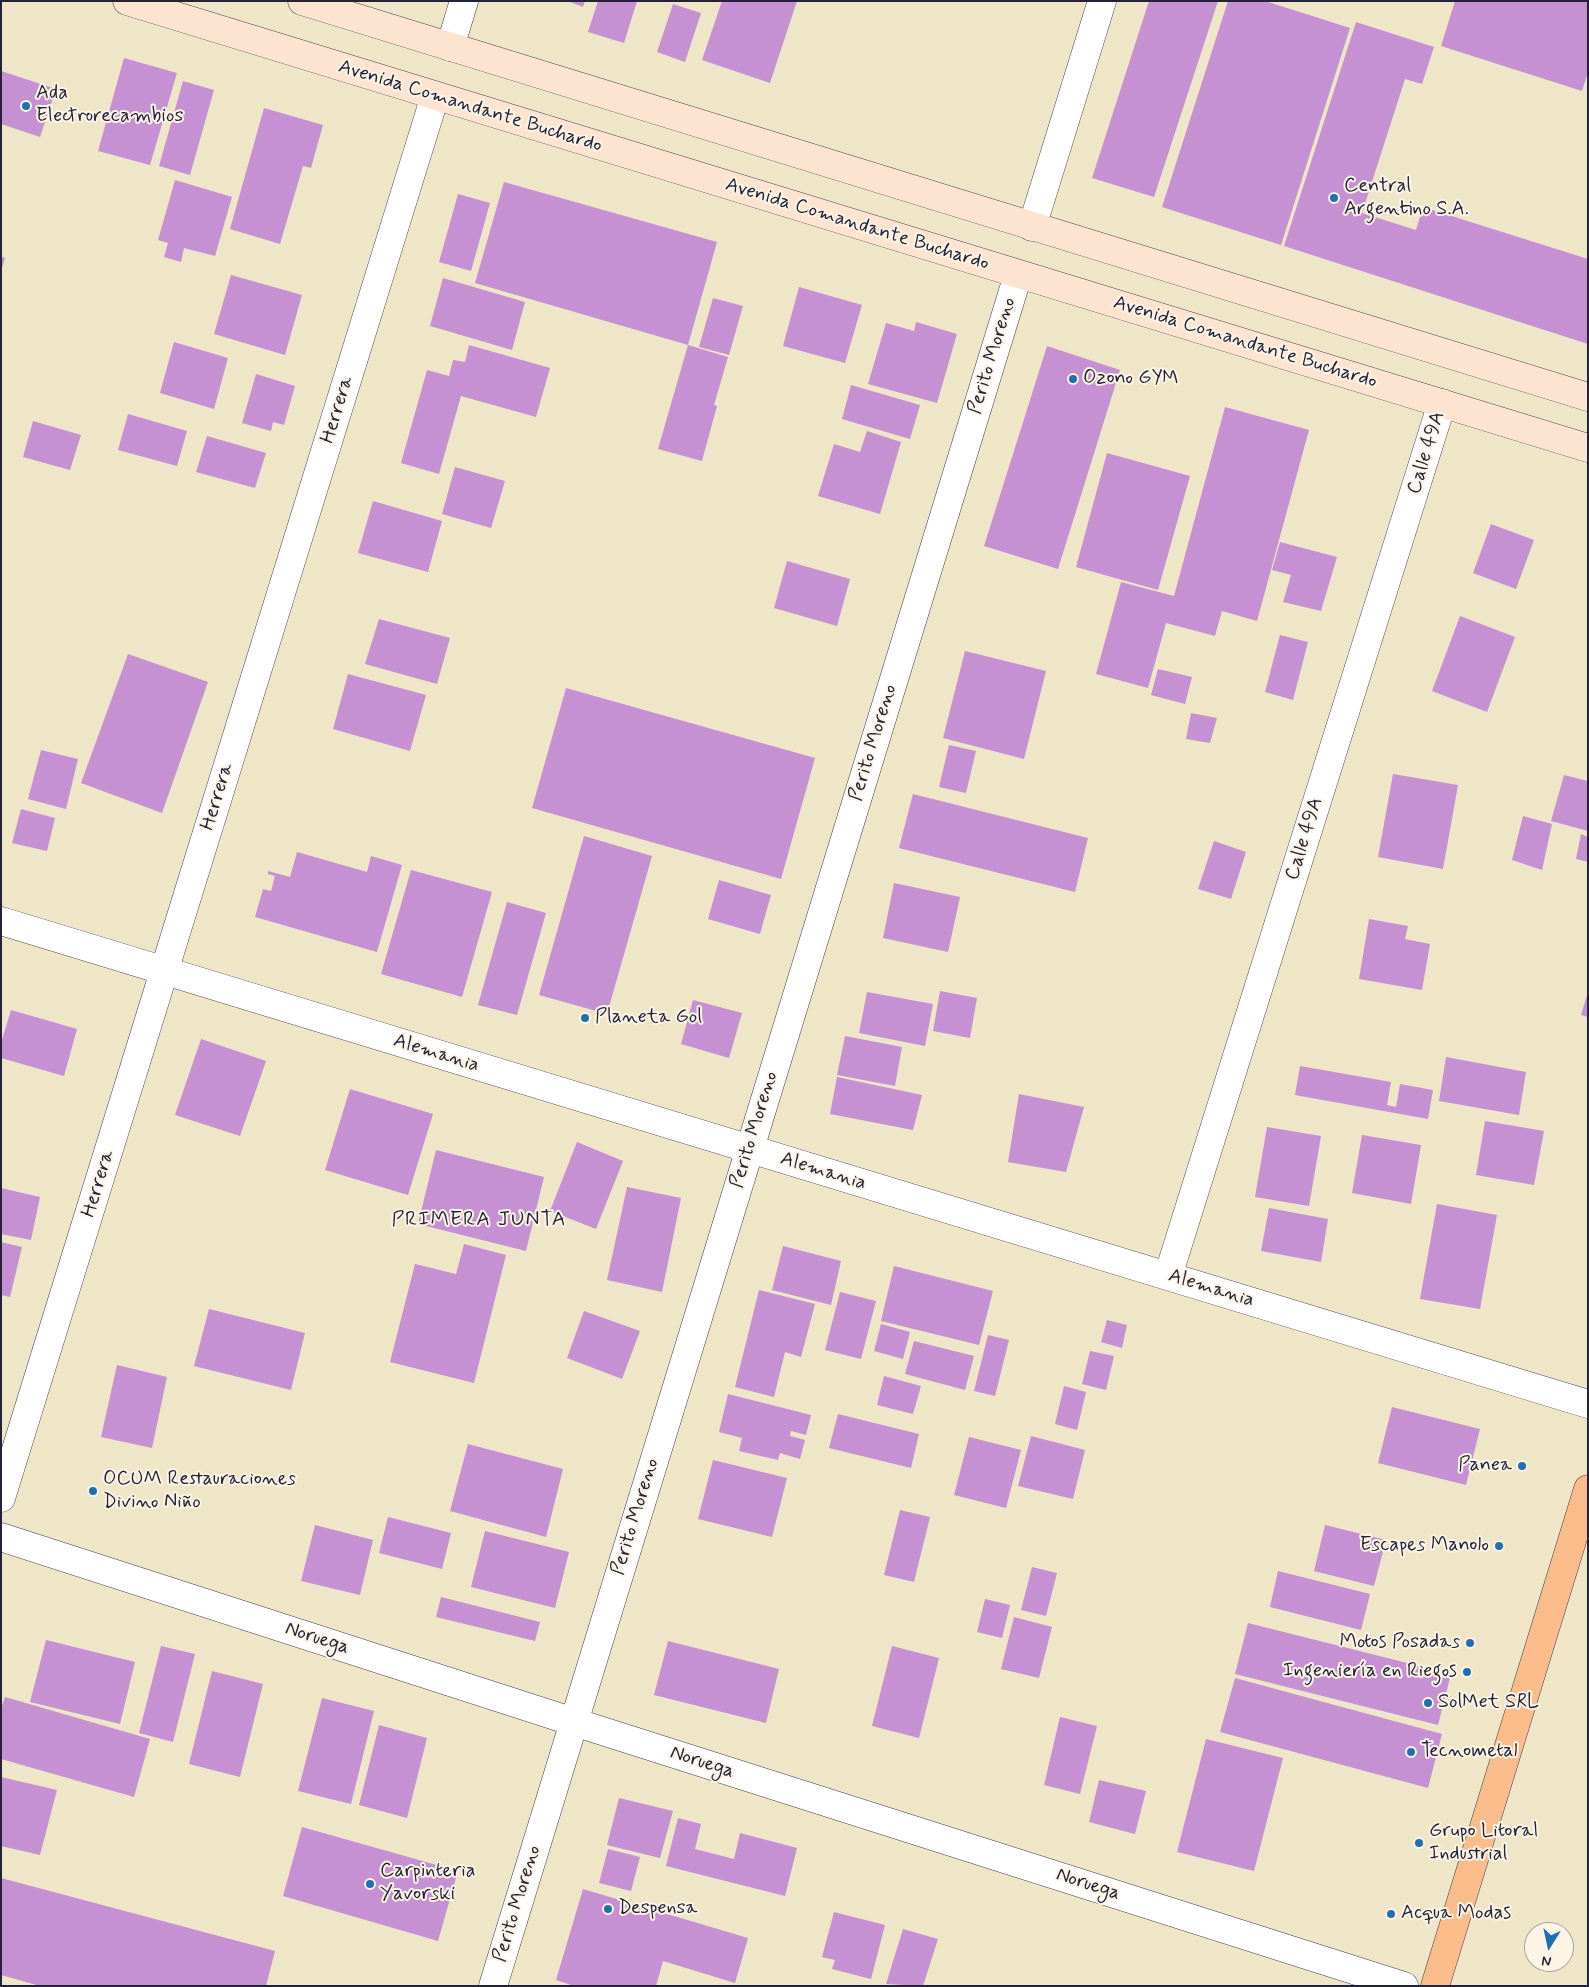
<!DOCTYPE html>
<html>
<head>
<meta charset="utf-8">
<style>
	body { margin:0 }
	#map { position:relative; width:1589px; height:1987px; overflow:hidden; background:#efe5c7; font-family:Mynerve,sans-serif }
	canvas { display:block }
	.frame { position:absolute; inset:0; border:2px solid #22223b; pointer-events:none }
	.north { position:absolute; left:1524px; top:1922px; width:50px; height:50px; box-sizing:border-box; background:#fcf5e5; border:1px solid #a5a1a1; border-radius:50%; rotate:190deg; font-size:14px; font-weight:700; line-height:20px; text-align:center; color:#22223b }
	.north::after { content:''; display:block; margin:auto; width:18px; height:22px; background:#1f6fb2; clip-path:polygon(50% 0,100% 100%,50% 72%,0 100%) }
</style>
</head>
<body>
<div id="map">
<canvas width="1589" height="1987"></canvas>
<div class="frame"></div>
<div class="north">N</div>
</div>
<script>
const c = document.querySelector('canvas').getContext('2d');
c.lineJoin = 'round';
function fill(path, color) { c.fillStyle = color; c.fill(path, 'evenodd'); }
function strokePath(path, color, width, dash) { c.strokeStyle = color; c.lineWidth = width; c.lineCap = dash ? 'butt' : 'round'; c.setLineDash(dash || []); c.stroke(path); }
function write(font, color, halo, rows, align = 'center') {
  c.font = font + ' Mynerve,sans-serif'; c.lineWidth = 4; c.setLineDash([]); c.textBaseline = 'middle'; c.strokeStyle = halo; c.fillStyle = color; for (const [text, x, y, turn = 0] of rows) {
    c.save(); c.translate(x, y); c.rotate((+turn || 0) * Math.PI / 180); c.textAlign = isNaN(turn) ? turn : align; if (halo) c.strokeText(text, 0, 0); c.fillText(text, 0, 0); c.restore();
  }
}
fill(new Path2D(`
	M568 1H585L583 7Z
	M598 1H637L624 43 588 32Z
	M722 1H797L770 83 702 60Z
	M1149 1H1218L1154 197 1092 178Z
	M1228 1H1265L1350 28 1281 245 1162 207Z
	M1455 1H1588V72L1582 91 1441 46Z
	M673 4 701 13 685 62 657 52Z
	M1356 22 1434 47 1422 84 1405 79 1362 213 1416 230 1423 207 1588 259V344L1284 246Z
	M124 58 177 73 150 165 98 151Z
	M1 71 56 89 40 137 1 124Z
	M183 81 214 90 190 175 159 166Z
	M264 108 323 125 311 168 303 166 280 244 230 229Z
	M175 180 232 197 215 256 184 248 181 262 164 257 168 243 158 240Z
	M504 182 717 242 688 345 475 283Z
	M458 194 490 203 471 271 439 262Z
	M1 257 5 258 2 268H1Z
	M231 275 302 295 285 355 214 334Z
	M443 278 525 302 512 350 430 326Z
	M799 287 862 305 845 363 783 346Z
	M713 298 743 306 729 355 699 347Z
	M916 322 957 334 937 403 868 384 886 323 914 331Z
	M174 342 228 358 214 409 160 393Z
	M469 345 550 368 536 417 461 396 439 474 401 463 427 370 449 376 453 360 465 362Z
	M688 345 728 357 714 405 717 406 702 461 658 449Z
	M1047 346 1120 370 1058 569 984 546Z
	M256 374 295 386 284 425 273 422 271 431 242 423Z
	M851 385 920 405 910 439 842 419Z
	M1225 407 1309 430 1257 621 1222 611 1215 636 1166 623 1148 688 1096 674 1121 582 1174 596Z
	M128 414 187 431 177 466 118 450Z
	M33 421 81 435 70 470 23 457Z
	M867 431 901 442 880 514 818 496 834 444 860 452Z
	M207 436 266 453 255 488 196 472Z
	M1107 453 1190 476 1158 590 1076 567Z
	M455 467 505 481 491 528 442 514Z
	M373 501 442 521 428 572 358 553Z
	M1491 524 1534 540 1516 589 1473 573Z
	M1280 542 1337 557 1321 611 1283 602 1291 575 1272 570Z
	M787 561 850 579 837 626 774 608Z
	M1460 616 1515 637 1487 712 1432 691Z
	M379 619 450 638 437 684 365 664Z
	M1280 635 1308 642 1293 700 1265 692Z
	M965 651 1046 671 1024 759 943 738Z
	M128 654 208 682 162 813 81 783Z
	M1158 669 1192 677 1185 704 1151 695Z
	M348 674 426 695 410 751 333 729Z
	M566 688 815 758 781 879 532 808Z
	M1191 713 1217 718 1210 743 1186 739Z
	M949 745 976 751 966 793 939 787Z
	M41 750 78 759 66 809 28 799Z
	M1393 774 1458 785 1443 869 1378 857Z
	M1564 775 1588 781V831L1551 821Z
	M913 794 1088 838 1075 892 899 848Z
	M21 809 55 818 47 851 12 843Z
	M1523 816 1552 824 1542 870 1512 860Z
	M1581 834 1588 837V862L1576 859Z
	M584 836 652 856 607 1014 539 995Z
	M1214 841 1246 852 1231 899 1198 889Z
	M297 852 367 872 371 856 402 865 377 952 255 917 263 889 271 891 275 876 268 874V871L290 877Z
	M411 870 492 892 462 997 381 974Z
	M719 880 771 895 760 934 708 919Z
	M894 883 960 897 948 952 883 938Z
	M507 902 546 913 517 1015 478 1005Z
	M1369 919 1408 926 1405 939 1430 944 1422 990 1359 979Z
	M940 991 977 998 970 1038 933 1031Z
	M867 992 933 1004 925 1046 859 1033Z
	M1587 995H1588V1017L1581 1015Z
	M693 1000 742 1013 729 1058 681 1044Z
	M11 1010 77 1029 64 1076 1 1058V1043Z
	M845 1036 902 1047 895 1086 837 1075Z
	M201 1039 266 1061 240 1136 175 1115Z
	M1446 1057 1526 1072 1519 1115 1439 1101Z
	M1300 1066 1391 1082 1387 1105 1396 1107 1400 1084 1433 1090 1428 1119 1295 1095Z
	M837 1077 922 1095 913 1130 830 1114Z
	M350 1089 433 1114 408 1195 325 1170Z
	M1019 1094 1084 1107 1066 1172 1008 1162Z
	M1485 1121 1544 1131 1534 1185 1476 1175Z
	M1267 1127 1321 1136 1309 1206 1255 1197Z
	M1362 1135 1421 1145 1411 1204 1352 1193Z
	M577 1142 623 1161 596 1229 550 1211Z
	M436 1150 544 1177 526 1251 418 1224Z
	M627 1187 681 1198 662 1292 607 1280Z
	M1 1188 40 1197 31 1240 1 1234Z
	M1437 1204 1497 1215 1480 1309 1420 1299Z
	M1269 1208 1328 1219 1321 1262 1261 1251Z
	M1 1242 22 1247 10 1297 1 1295Z
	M464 1244 506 1255 474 1383 390 1362 415 1264 456 1274Z
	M783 1246 841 1261 831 1305 772 1290Z
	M894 1266 993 1291 979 1345 881 1321Z
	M759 1290 815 1304 801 1357 785 1352 774 1397 735 1387Z
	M840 1292 876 1301 861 1359 825 1350Z
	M209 1309 305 1333 291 1390 194 1366Z
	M584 1311 640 1331 622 1379 567 1358Z
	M1107 1320 1127 1325 1122 1348 1101 1342Z
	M881 1324 910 1332 903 1359 874 1351Z
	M988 1335 1009 1340 995 1396 974 1391Z
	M914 1341 974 1356 965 1390 905 1374Z
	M1090 1351 1114 1356 1106 1390 1082 1384Z
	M117 1365 167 1377 152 1448 101 1437Z
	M884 1376 921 1386 913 1414 877 1405Z
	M1064 1386 1086 1392 1077 1430 1055 1424Z
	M728 1394 811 1415 806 1435 791 1431 790 1436 805 1440 800 1459 780 1453 778 1460 739 1451 742 1438 719 1432Z
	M1392 1407 1480 1429 1466 1485 1378 1463Z
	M838 1414 919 1434 911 1468 829 1448Z
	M1031 1436 1085 1450 1073 1499 1018 1486Z
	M969 1437 1021 1450 1006 1508 954 1495Z
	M468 1444 563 1469 546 1537 450 1511Z
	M713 1460 787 1478 772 1537 698 1519Z
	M900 1510 930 1517 914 1582 884 1575Z
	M388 1517 451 1533 442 1569 379 1553Z
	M315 1525 373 1540 360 1595 301 1581Z
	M1325 1525 1386 1540 1374 1586 1314 1571Z
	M485 1531 569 1552 555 1608 471 1587Z
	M1032 1567 1057 1573 1046 1616 1021 1610Z
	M1278 1571 1370 1594 1361 1630 1270 1607Z
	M441 1597 540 1622 535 1641 436 1617Z
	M985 1599 1010 1605 1002 1638 977 1632Z
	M1014 1617 1052 1627 1039 1678 1001 1669Z
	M1248 1623 1451 1674 1438 1725 1235 1674Z
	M46 1640 135 1662 120 1724 30 1702Z
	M668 1641 779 1669 766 1723 654 1695Z
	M161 1646 195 1654 173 1742 139 1733Z
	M892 1646 939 1658 919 1738 872 1726Z
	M212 1671 263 1684 240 1777 189 1764Z
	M1235 1678 1442 1734 1428 1788 1220 1732Z
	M5 1697 150 1739 134 1797 1 1759V1709Z
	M322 1698 374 1711 351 1804 298 1791Z
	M1060 1717 1097 1726 1080 1794 1044 1785Z
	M379 1725 427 1738 407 1818 359 1805Z
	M1206 1739 1283 1758 1254 1871 1177 1852Z
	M1 1777 57 1790 40 1855 1 1846Z
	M1099 1780 1146 1791 1135 1834 1089 1822Z
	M619 1798 673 1811 660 1858 607 1845Z
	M678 1818 701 1824 695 1849 734 1859 740 1833 797 1848 785 1896 666 1866Z
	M302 1827 458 1871 438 1941 283 1896Z
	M608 1849 640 1857 631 1891 599 1883Z
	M1 1878 275 1951 266 1986H40L1 1975Z
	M583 1889 748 1938 735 1983 663 1961 656 1986H574L556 1980Z
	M834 1912 885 1925 871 1979 832 1969 835 1960 822 1957Z
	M903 1929 938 1939 923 1986 886 1984Z`), '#c591d3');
const minor = new Path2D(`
	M450 47 464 1
	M1032 227 1102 1
	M1 921 1588 1404
	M1168 1276 1442 403
	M1 1498 435 96
	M1 1537 574 1722 1404 1986
	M493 1986 1018 275`);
const secondary = new Path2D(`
	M127 1 1588 448
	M302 1 1588 397`);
const primary = new Path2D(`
	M1435 1986 1588 1489`);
strokePath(minor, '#413f50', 29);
strokePath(secondary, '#413f50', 29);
strokePath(primary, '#413f50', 29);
strokePath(minor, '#fff', 28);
strokePath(secondary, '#fde4d1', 28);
strokePath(primary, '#fabc8b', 28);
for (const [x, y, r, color] of [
	[26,106,5,"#1f6fb2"],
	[1334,198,5,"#1f6fb2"],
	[1073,379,5,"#1f6fb2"],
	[585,1018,5,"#1f6fb2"],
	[1522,1466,5,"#1f6fb2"],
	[93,1491,5,"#1f6fb2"],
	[1499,1546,5,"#1f6fb2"],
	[1470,1643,5,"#1f6fb2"],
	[1467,1672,5,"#1f6fb2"],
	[1428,1703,5,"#1f6fb2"],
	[1411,1752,5,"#1f6fb2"],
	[1419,1843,5,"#1f6fb2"],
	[370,1884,5,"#1f6fb2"],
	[608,1909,5,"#1f6fb2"],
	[1391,1914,5,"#1f6fb2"]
]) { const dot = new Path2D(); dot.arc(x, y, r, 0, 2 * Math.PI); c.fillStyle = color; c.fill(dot); strokePath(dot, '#fcf5e5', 2); }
write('20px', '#22223b', '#fcf5e5', [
	["Ada",36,94],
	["Electrorecambios",36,117],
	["Central",1344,187],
	["Argentino S.A.",1344,210],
	["Ozono GYM",1083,379],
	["Planeta Gol",595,1018],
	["Panea",1512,1466,"right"],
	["OCUM Restauraciones",103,1480],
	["Divino Niño",103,1503],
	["Escapes Manolo",1489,1546,"right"],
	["Motos Posadas",1460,1643,"right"],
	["Ingeniería en Riegos",1457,1672,"right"],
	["SolMet SRL",1438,1703],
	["Tecnometal",1421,1752],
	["Grupo Litoral",1429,1832],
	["Industrial",1429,1855],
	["Carpinteria",380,1872],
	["Yavorski",380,1895],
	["Despensa",618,1909],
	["Acqua Modas",1401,1914]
], 'left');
write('20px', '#22223b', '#fcf5e5', [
	["Avenida Comandante Buchardo",470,107,17],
	["Avenida Comandante Buchardo",857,225,17],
	["Avenida Comandante Buchardo",1245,343,17],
	["Perito Moreno",993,356,-73],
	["Herrera",338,410,-73],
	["Calle 49A",1427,453,-73],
	["Perito Moreno",874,743,-73],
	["Herrera",218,797,-73],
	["Calle 49A",1305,839,-73],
	["Alemania",436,1054,17],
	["Perito Moreno",755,1130,-73],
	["Alemania",823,1172,17],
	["Herrera",99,1184,-73],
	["Alemania",1211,1289,17],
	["Perito Moreno",636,1517,-73],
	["Noruega",317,1639,18],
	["Noruega",702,1763,18],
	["Noruega",1088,1885,18],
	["Perito Moreno",518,1904,-73]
]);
c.letterSpacing = '1px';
write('21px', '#22223b', '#fcf5e5', [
	["PRIMERA JUNTA",479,1221]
]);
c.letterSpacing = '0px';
</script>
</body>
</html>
